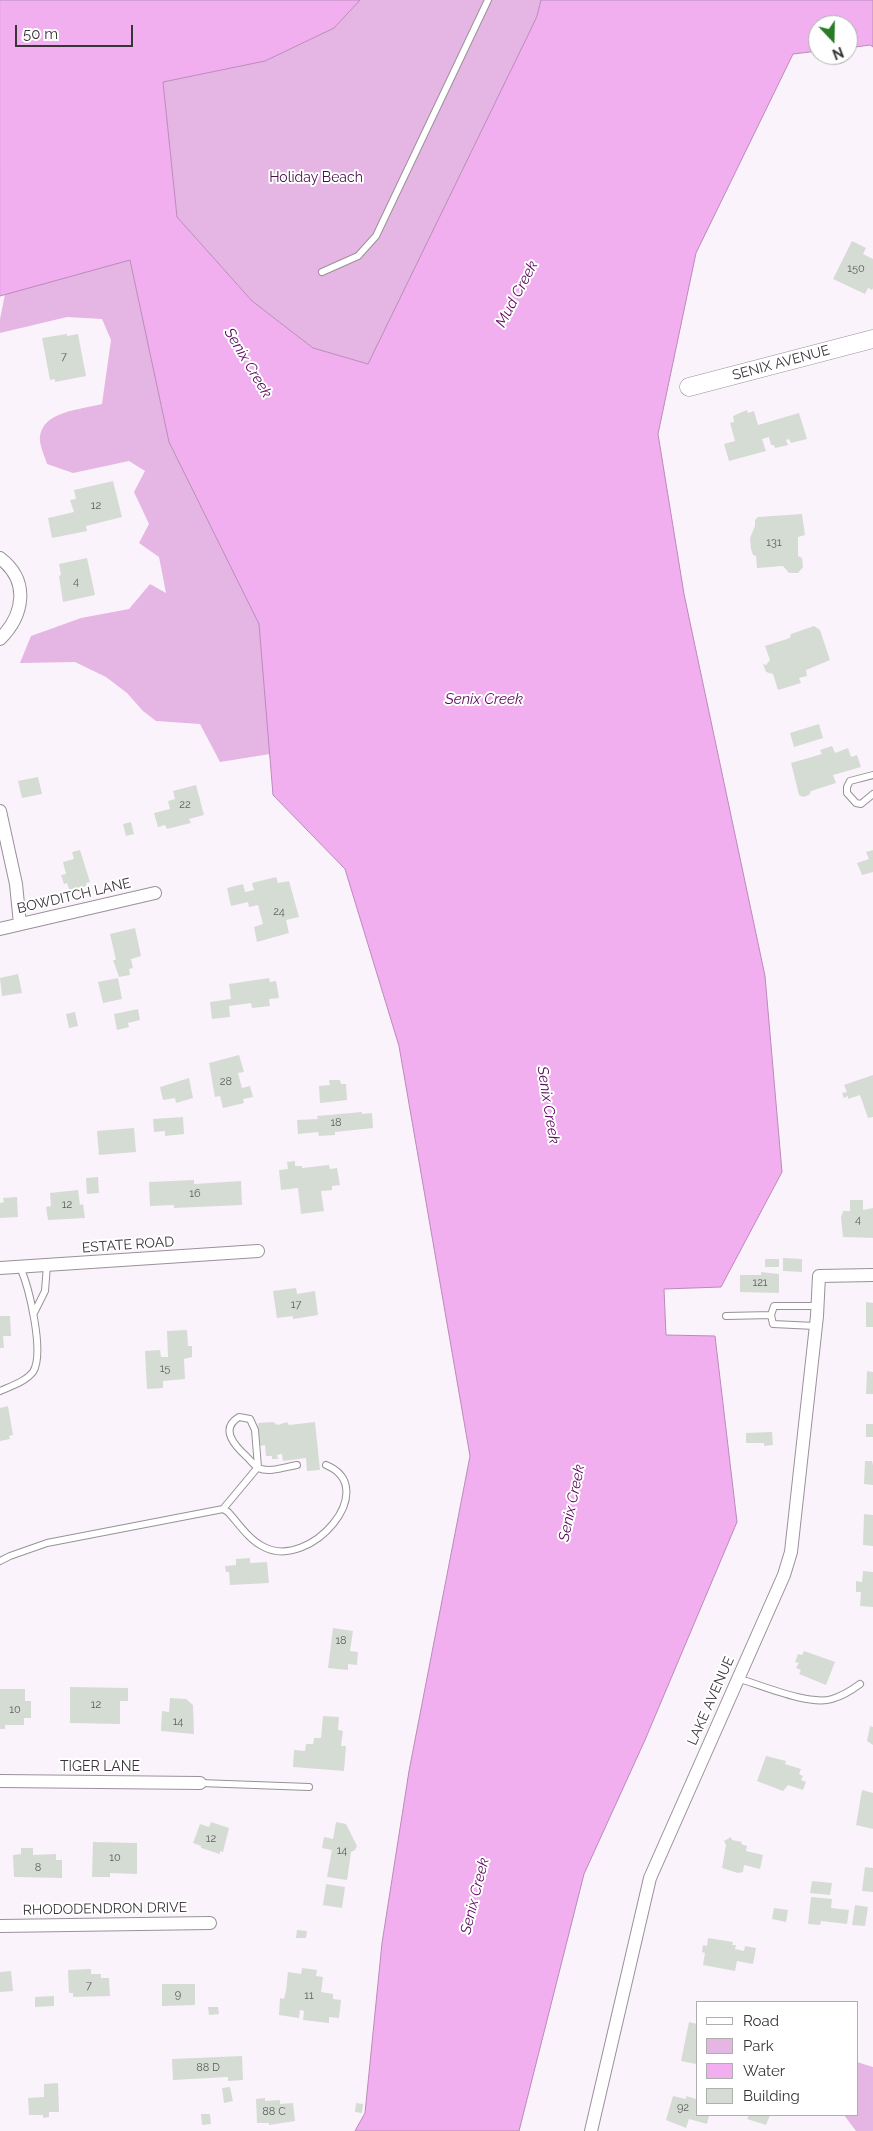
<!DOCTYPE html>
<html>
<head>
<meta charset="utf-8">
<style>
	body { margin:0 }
	#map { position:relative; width:873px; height:2131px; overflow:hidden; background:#fbf3fb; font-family:Raleway,sans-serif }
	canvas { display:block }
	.legend { position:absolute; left:696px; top:2001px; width:162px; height:115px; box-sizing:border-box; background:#fff; border:1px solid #afaeaf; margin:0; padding:6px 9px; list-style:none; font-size:15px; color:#383538 }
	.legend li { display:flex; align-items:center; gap:10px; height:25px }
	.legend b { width:25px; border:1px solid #afaeaf }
	.north { position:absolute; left:808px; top:15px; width:50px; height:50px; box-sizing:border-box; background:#fff; border:1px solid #afaeaf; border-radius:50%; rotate:159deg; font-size:14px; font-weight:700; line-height:20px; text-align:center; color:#383538 }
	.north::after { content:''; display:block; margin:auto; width:18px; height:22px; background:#297b26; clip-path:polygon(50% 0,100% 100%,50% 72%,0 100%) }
	.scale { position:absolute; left:15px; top:25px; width:118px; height:22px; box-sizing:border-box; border:2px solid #383538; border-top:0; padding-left:6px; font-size:15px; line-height:18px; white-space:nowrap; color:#383538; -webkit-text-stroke:4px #fff; paint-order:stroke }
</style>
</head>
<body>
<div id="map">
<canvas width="873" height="2131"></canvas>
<ul class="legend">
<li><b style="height:6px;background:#fff"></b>Road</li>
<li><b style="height:14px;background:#e5b5e4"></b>Park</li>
<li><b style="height:14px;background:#f1aff0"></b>Water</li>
<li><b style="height:14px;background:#d5dcd4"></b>Building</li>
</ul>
<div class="north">N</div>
<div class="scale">50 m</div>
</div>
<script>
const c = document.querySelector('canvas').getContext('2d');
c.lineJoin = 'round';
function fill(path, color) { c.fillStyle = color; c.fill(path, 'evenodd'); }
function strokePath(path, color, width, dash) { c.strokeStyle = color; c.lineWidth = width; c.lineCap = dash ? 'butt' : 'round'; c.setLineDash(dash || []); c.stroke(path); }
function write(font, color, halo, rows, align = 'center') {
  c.font = font + ' Raleway,sans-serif'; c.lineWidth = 4; c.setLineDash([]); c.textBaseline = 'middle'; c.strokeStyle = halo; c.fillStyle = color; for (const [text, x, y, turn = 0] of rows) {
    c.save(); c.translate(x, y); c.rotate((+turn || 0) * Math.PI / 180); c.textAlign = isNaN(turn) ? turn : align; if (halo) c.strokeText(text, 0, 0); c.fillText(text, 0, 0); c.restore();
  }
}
fill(new Path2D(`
	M360 0H541L537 16 531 29 368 364 313 348 252 301 177 217 163 82 265 61 334 28Z
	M130 260 169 442 259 624 270 754 220 762 200 724 156 721 143 711 127 693 106 677 75 662 20 663 31 636 81 618 129 609 150 584 166 593 159 557 139 543 149 524 134 492 145 471 129 461 73 473 47 464C45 457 41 449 40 441 39 411 80 410 102 404L111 340 102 319 67 317 0 333V319L5 294Z
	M857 2062 873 2067V2131H856L844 2115H857Z`), '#e5b5e4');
const water = new Path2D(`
	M0 0H360L334 28 265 61 163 82 177 217 252 301 313 348 368 364 531 29 537 16 541 0H873V47L870 45 848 48V25H818V51L793 54 696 253 658 434 684 594 765 976 782 1172 721 1287 664 1289 666 1335 715 1336 737 1522 645 1740 584 1874 519 2131H355L365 2113 382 1943 409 1771 470 1456 399 1046 345 869 273 795 259 624 169 442 130 260 0 296Z`);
fill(water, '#f1aff0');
strokePath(water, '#ba8ab9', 1);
fill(new Path2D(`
	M852 241 866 248 863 254 873 259V288L872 290 868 288 865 294 833 279Z
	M67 334V336L78 334 86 376 55 382V379L50 380 42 338Z
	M747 410 748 413 754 411 758 425 799 413 807 439 791 443 789 439 786 440 788 445 775 448 774 445H771L769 437 762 439 766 451 729 461 724 444 735 441 730 423 734 422 733 416Z
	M113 481 122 517 86 526 87 531 52 538 48 518 74 512 70 500 76 499 74 490Z
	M802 514 805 535 798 537V556L802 558 803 567 798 573H789L783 566 757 568 756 556 753 555 751 549 750 538 755 526V520L758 517Z
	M87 558 95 595 63 602 59 576 61 575 59 564Z
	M814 626 820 630 830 660 806 670 807 676 799 678 801 683 778 690 773 674 766 672 763 664 766 665 770 660 765 646 790 638 791 634Z
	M819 724 823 738 794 747 790 733Z
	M832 746 835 753 848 748 851 757 857 755 861 767 833 775 836 783 811 791 809 795 803 797 799 795 791 763 822 754 820 750Z
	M38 777 42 794 22 798 18 781Z
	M196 785 204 815 189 819 191 823 167 829 165 825 158 827 154 813 170 809 168 801 175 799 173 791Z
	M131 822 134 834 126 836 123 824Z
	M80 850 90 882 86 883 87 886 79 888 80 890 70 892 67 883 64 884 61 875 66 874 63 862 74 859 72 852Z
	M873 850V872L862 875 857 863 869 859 866 852Z
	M276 877 278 883 289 881 299 917 286 920 289 933 257 942 254 927 263 924 258 905 249 907 248 902 231 906 227 888 243 884 245 892 254 890 252 883Z
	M135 928 141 956 131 959 133 968 129 969 130 975 119 977 113 960H116L110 934Z
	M18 974 22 993 2 996 0 978Z
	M118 978 122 999 103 1003 98 982Z
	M269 978 270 982 276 981 279 998 269 999 270 1006 252 1008 251 1003 229 1006 230 1017 212 1019 210 1002 231 999 229 984Z
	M138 1009 140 1020 128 1023 129 1027 117 1030 114 1014Z
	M75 1012 78 1026 69 1028 66 1014Z
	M239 1055 244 1072 238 1073 242 1088 250 1086 253 1097 243 1099 244 1103 223 1108 220 1096 215 1097 209 1063Z
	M873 1075V1117L868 1118 860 1095 848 1099V1096L844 1098 842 1093 847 1092 844 1085Z
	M189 1078 193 1098 176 1103 175 1098 163 1100 160 1087Z
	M329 1080H340L341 1084H346L347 1100 320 1103 319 1086 330 1085Z
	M362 1112V1114L372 1113 373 1128 335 1132V1135L319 1136 318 1132 298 1134 297 1120 318 1119 317 1116Z
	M183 1117 184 1134 165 1136V1131L154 1132 153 1119Z
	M134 1128 136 1152 99 1155 97 1131Z
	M295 1161V1166H302V1168L329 1165 330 1169 337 1168 340 1185 332 1186V1190L321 1191 324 1211 301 1214 298 1188 281 1190 279 1170 288 1169 287 1162Z
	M98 1177 99 1193 87 1194 86 1178Z
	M194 1180V1184L241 1181 242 1205 174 1208V1205L150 1206 149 1182Z
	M78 1190 80 1205 83 1204 85 1218 48 1220 46 1207 51 1206 50 1193Z
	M17 1197 18 1217 0 1218V1203L4 1202 3 1198Z
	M850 1200H863V1210L873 1208V1238L843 1237 841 1217 843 1211H850Z
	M783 1258 802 1259V1272L783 1271Z
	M765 1259H779V1267H765Z
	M761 1272 779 1274V1293L740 1292V1275H761Z
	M296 1288 297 1294 315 1291 318 1315 293 1319V1316L277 1318 273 1291Z
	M866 1302 873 1303V1327H866Z
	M0 1316H10L11 1336H3L4 1348H0Z
	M187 1330 188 1346H192V1357L184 1359 185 1379 163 1381V1388L147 1389 145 1351 160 1350 161 1357H168L167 1331Z
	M867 1371 873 1372V1394H866Z
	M8 1406 13 1435 9 1436 10 1439 0 1441V1408Z
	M273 1422 278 1425 287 1422 289 1425 315 1422 320 1470 307 1471 306 1458 283 1461 282 1454 277 1455 278 1459H272V1456H266L265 1445 260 1446 258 1423Z
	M866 1424H873V1437H866Z
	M772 1432 773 1445 764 1446V1443H746V1433Z
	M865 1461H872L873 1465V1485L864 1484Z
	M864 1514 873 1515V1546L863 1545Z
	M250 1558V1563L267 1562 269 1583 230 1585 229 1572H226L225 1566 236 1565V1559Z
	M863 1571 873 1572V1607L860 1606 861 1592H856V1581L862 1582Z
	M333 1628 353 1631 350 1651 358 1652 357 1665 348 1664V1670L328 1668Z
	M804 1651 835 1662 826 1685 799 1674 801 1670 796 1668 799 1663 795 1662 798 1654 802 1655Z
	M70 1687 128 1688V1701H120V1724L70 1723Z
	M0 1689H25V1701H31V1718H24V1725H5V1729H0Z
	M170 1698 186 1699 193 1705 194 1734 161 1731 162 1711 169 1712Z
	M323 1716 339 1717 338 1730 343 1731 341 1746H346L344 1771 293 1767 294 1750 305 1751 306 1744H313L314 1738H321Z
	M870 1726 873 1727V1745L867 1741Z
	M766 1756 786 1761 785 1764 801 1769 799 1774 803 1776 801 1780 806 1782 803 1790 788 1785 783 1791 757 1781Z
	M862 1790 873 1793V1829L856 1825Z
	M211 1822 229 1828 223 1852 220 1851V1854L201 1848V1846L193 1843 200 1824 209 1827Z
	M336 1822 346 1824 357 1846 355 1850 351 1852 347 1880 327 1877 332 1850 322 1848 324 1837 333 1839Z
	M731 1837 732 1840 742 1842 741 1844 747 1846 746 1851 763 1855 760 1869 744 1865 743 1872 738 1873 722 1868 726 1845 724 1841Z
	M93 1842 137 1843V1874L110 1873V1877H92Z
	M21 1848H33V1855L56 1854V1860H62V1878L14 1877 13 1855 21 1854Z
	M865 1867 873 1868V1892L862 1891Z
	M812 1881 832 1883 830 1895 810 1893Z
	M326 1884 345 1887 342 1908 323 1905Z
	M811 1897 832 1899 831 1908 849 1910 847 1924 821 1921 820 1925 808 1924Z
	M855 1905 868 1907 865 1926 852 1925Z
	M774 1908 788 1910 786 1922 772 1919Z
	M297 1930 307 1931 306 1938H296Z
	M708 1938 733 1942 732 1945H736L735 1949 744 1951 745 1946 756 1948 753 1964 737 1961 735 1971 703 1965 705 1953 702 1952 703 1945 707 1946Z
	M302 1968 317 1970 316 1976 323 1977 321 1992 333 1994V1999L341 2000 339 2018 329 2017V2023L303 2020 304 2011 300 2010 299 2018 279 2015 280 1998 284 1999 286 1991 288 1972 301 1974Z
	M91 1969V1974H101V1978H109L110 1996 73 1997V1993H69L68 1970Z
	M11 1971 13 1991 0 1992V1972Z
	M162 1984H195V2005L162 2006Z
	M54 1996V2006L35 2007V1997Z
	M208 2007H218L219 2014 209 2015Z
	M689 2022 697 2024 696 2064 681 2061Z
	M242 2056 243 2080 228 2081V2077L173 2080 172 2059Z
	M58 2083 59 2112H49V2117L43 2118V2115H29L28 2098 44 2097V2084Z
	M230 2087 233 2101 224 2103 222 2088Z
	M673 2096 686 2099V2096L696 2099 697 2115H709L707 2124 689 2119 686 2128 666 2120Z
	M265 2098V2101L280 2100V2104L293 2103 295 2121 269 2125V2123H257L256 2099Z
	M356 2103 363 2104 362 2113 355 2112Z
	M201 2114H210L211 2124 202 2125Z
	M749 2115H770L766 2125 747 2119Z`), '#d5dcd4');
const lane = new Path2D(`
	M322 272 358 256 376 236 488 0
	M873 775 850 781 847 787V793L856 803 861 804 873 794
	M34 1313 45 1291 47 1265
	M726 1316 771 1315
	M815 1326 773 1324 771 1315 774 1306H817
	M0 1391C11 1386 25 1382 33 1372 45 1353 29 1287 20 1267
	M223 1509 258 1467 255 1430 250 1419 239 1417C219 1429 235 1446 247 1457 250 1460 254 1465 258 1468 270 1473 285 1467 297 1465
	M0 1561 10 1556 47 1543 223 1509 228 1512C239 1524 249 1540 264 1547 310 1571 382 1488 326 1465
	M737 1678C761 1685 809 1706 832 1699 842 1696 852 1690 860 1684
	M200 1783 309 1787`);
const street = new Path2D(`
	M0 558C30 581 24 615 0 639
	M0 811 16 884 20 924
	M0 929 155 893
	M0 1268 258 1251
	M0 1781 200 1783
	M0 1926 210 1923
	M591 2131 650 1878 784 1575 791 1552 817 1316 819 1276 873 1275`);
const secondary = new Path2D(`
	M689 387 873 339`);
strokePath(lane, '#999198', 8);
strokePath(street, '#999198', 14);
strokePath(secondary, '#999198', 19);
strokePath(lane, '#fff', 6);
strokePath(street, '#fff', 12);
strokePath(secondary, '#fff', 18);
write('11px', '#5f5f5f', null, [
	["150",856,269],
	["7",64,357],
	["12",96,506],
	["131",774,543],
	["4",76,582],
	["22",185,805],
	["24",279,912],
	["28",226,1082],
	["18",336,1123],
	["16",195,1194],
	["12",67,1205],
	["4",858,1220],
	["121",760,1283],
	["17",296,1305],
	["15",165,1369],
	["18",341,1641],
	["12",96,1705],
	["10",15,1710],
	["14",178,1722],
	["12",211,1839],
	["14",342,1851],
	["10",115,1858],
	["8",38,1868],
	["7",89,1986],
	["9",178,1995],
	["11",309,1996],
	["88 D",208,2068],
	["92",683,2108],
	["88 C",274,2112]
]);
write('14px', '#480e4a', '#fff', [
	["Holiday Beach",316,178]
]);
write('14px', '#383538', '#fff', [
	["SENIX AVENUE",781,363,-15],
	["BOWDITCH LANE",74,896,-13],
	["ESTATE ROAD",128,1245,-4],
	["LAKE AVENUE",711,1701,-66],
	["TIGER LANE",100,1767],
	["RHODODENDRON DRIVE",105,1909,-1]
]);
write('italic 15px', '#5a095c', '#fff', [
	["Mud Creek",517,294,-62],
	["Senix Creek",248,363,59],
	["Senix Creek",484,699],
	["Senix Creek",548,1105,81],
	["Senix Creek",572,1503,-78],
	["Senix Creek",475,1896,-76]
]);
</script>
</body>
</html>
